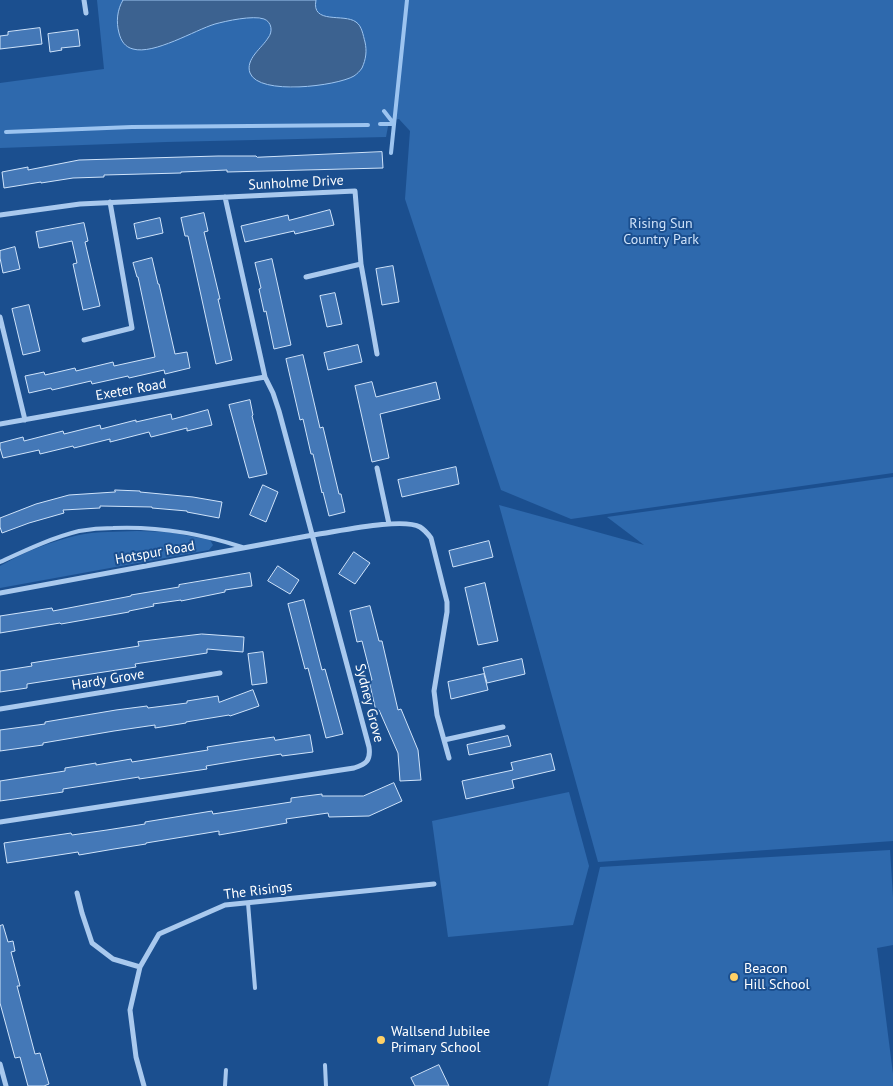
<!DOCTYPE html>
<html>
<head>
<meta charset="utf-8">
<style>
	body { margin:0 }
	canvas { display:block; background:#1b4f8f }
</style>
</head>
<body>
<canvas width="893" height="1086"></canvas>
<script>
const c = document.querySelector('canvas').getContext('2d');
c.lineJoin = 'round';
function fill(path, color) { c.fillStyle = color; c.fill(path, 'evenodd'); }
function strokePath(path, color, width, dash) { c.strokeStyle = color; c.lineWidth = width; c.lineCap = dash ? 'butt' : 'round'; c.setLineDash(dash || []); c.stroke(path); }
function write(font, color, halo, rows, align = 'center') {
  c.font = font + ' "PT Sans",sans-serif'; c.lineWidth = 4; c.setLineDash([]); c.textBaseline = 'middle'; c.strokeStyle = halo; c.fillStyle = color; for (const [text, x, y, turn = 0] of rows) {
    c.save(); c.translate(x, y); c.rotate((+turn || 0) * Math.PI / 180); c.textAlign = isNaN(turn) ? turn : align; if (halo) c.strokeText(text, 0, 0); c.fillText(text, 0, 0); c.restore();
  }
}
fill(new Path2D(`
	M97 0H123L121 3 163 46C191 34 223 16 255 18 260 19 265 18 269 23 277 33 262 45 256 52V80L265 84 293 88 345 80 356 75 361 68 348 18C334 18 313 20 316 0H893V473L571 519 501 490 405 199 410 131 399 119 389 121 386 137 166 142 0 148V83L104 69Z
	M893 477V841L598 862 499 505 644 545 607 517Z
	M137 531 169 532 210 540 213 545 209 550 0 588V566C24 552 52 541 79 535 98 531 118 532 137 531Z
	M569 792 589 866 573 925 448 937 432 821Z
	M890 850 893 897V945L877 948 893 1074V1086H548L600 867Z`), '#2e69ad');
const water = new Path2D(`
	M123 0H316C311 25 344 13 356 22 362 26 363 35 365 42 367 51 366 59 362 68 360 71 357 74 354 76 337 86 259 96 250 73 245 59 262 48 268 38 273 32 272 22 264 19 253 15 226 21 215 24 195 30 154 55 133 49 125 47 121 41 119 33 116 22 117 10 123 0Z`);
fill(water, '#3c6290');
strokePath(water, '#9cc4f0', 1);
strokePath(new Path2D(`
	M384 111 394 124
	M380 124H394
	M6 132 132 127 368 125
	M391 153 407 0`), '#9cc4f0', 4);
const building = new Path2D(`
	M40 28 42 44 0 49V36L8 35V32Z
	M78 30 80 46 61 48 62 50 50 52 48 34Z
	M382 152 383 168 227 172V170L181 172V173L104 175V177L73 178 41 183V182L4 188 2 172 28 167V170L79 160 218 156H256L257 157Z
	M330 210 334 225 295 234 294 231 245 242 241 226 288 215 289 220Z
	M204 213 208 231 204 232 220 299H218L232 360 216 364 188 236H185L181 218Z
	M160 218 163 233 137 239 134 224Z
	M84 223 88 241 85 242 100 306 83 310 73 264 77 263 72 241 39 248 36 232Z
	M15 247 20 269 3 273 0 258V251Z
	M152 258 158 284H159L175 354 187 352 190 368 165 374 164 370 129 378 128 376 92 384 91 381 52 390 51 388 29 393 25 376 44 372 45 375 75 368 76 371 113 362 114 366 155 357 138 277H137L133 263Z
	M272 259 291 345 274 349 266 311 264 312 259 289 261 288 255 263Z
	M393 266 399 302 382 305 376 269Z
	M335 293 342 324 327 327 320 296Z
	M29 305 40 351 23 355 12 309Z
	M358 345 362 362 328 370 324 353Z
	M303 355 320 428 323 427 339 494H341L345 512 329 516 323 492 322 493 313 454H311L303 419 300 420 286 359Z
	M372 382 376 397 436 382 440 399 380 414 389 458 372 462 355 386Z
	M250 400 253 415 252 416 267 474 249 478 229 405Z
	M208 410 212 425 187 431V428L151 437 149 432 110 442V439L74 448 73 446 40 454 39 450 3 458 0 448V443L23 437 24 441 63 431 64 434 100 425 101 429 136 420V422L171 414 172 419Z
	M456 467 459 484 402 497 398 480Z
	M263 485 278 492 266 522 250 515Z
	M115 490 140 491V492L193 497 222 502 219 518 187 512V511L152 508V507L100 506V508L63 510 64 513 29 523 2 533 0 527V518L36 504 69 495 115 492Z
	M489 541 493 557 453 567 449 551Z
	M354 552 370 563 355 584 339 574Z
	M278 566 299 580 290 594 268 581Z
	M250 573 252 586 225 590V592L181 601V600L153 604 154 606 129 611V612L61 624 60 623 0 633V616L52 608 53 611 131 596V595L179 587V585Z
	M485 583 498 641 478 645 465 588Z
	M304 600 322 670 325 669 343 734 326 738 308 668 305 669 288 604Z
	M370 606 379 641H382L398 710 401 709 418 750 421 780 400 781 398 753 379 710 376 711 369 681 372 680 362 641 357 642 350 611Z
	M202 634 244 637 243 652 207 649V653L135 664 136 667 27 684V688L0 692V671L32 666 31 663 139 646 138 642Z
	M263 652 267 683 252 685 248 654Z
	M522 659 525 674 487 683 483 668Z
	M484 674 488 690 451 699 448 682Z
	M253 690 259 706 230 716 229 715 186 722V723L155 728V725L114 731 43 743V745L0 751V730L45 724V722L116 710 147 706 148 708 187 703V701L218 696 219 702Z
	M310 735 313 752 282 756 281 754 242 760 206 766 207 769 139 779V777L63 789V792L0 801V781L65 771V768L96 763V765L131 759 132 762 208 750 207 747 239 742 274 737 275 740Z
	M508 736 511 746 469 755 467 745Z
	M551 754 555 770 512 780 514 788 466 799 462 781 513 770 511 763Z
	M394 783 402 801 369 816 329 817 328 813 286 819 287 823 219 835V831L146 843V844L114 849 79 855 78 852 7 863 4 843 71 833 72 835 107 830 145 824V822L212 811 213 814 291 802V798L306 796 322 794V796H363Z
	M3 925 8 942 13 941 15 951 11 952 20 986H17L35 1054 40 1053 49 1084 44 1086H28L20 1057 15 1058 0 1003V926Z
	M439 1065 449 1086H415L411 1078Z`);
fill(building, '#4478b7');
strokePath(building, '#cfe3fa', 1);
strokePath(new Path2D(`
	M0 562C26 550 51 538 79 531 90 529 102 528 113 528 159 526 199 533 242 547
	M248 903 255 988
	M325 1065 326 1086
	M225 1086 226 1070`), '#a9c9ee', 4);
strokePath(new Path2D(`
	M84 0 86 13
	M0 215 80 204 355 191 361 264 377 354
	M306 277 361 264
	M0 317 25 420
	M84 340 132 328 110 202
	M0 424 265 377
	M377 468 389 524
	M0 593 313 535C336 532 402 517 420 527 425 530 428 534 431 538L447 602V612L434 691 437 715 449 758
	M0 709 220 673
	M444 740 503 727
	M0 822 354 768C366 764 371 761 369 747L279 411 273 393 265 377 225 197
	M77 893 82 913 92 943 113 959 140 967
	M0 1064 6 1086
	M144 1086 136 1057 130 1010 140 967 159 934 225 905 434 884`), '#a9c9ee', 5);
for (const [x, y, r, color] of [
	[734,977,5,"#ffd166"],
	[381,1040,5,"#ffd166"]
]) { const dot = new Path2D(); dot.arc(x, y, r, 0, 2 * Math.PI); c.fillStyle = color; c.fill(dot); strokePath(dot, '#1b4f8f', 2); }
write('14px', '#fff', '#1b4f8f', [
	["Sunholme Drive",296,183,-3],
	["Exeter Road",131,390,-10],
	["Hotspur Road",155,553,-10],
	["Hardy Grove",108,680,-9],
	["Sydney Grove",369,703,76],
	["The Risings",258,891,-7]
]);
write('14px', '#cfe3fa', '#1b4f8f', [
	["Rising Sun",661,224],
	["Country Park",661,240]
]);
write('14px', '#fff', '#1b4f8f', [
	["Beacon",744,969],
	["Hill School",744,985],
	["Wallsend Jubilee",391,1032],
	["Primary School",391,1048]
], 'left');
</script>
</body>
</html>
